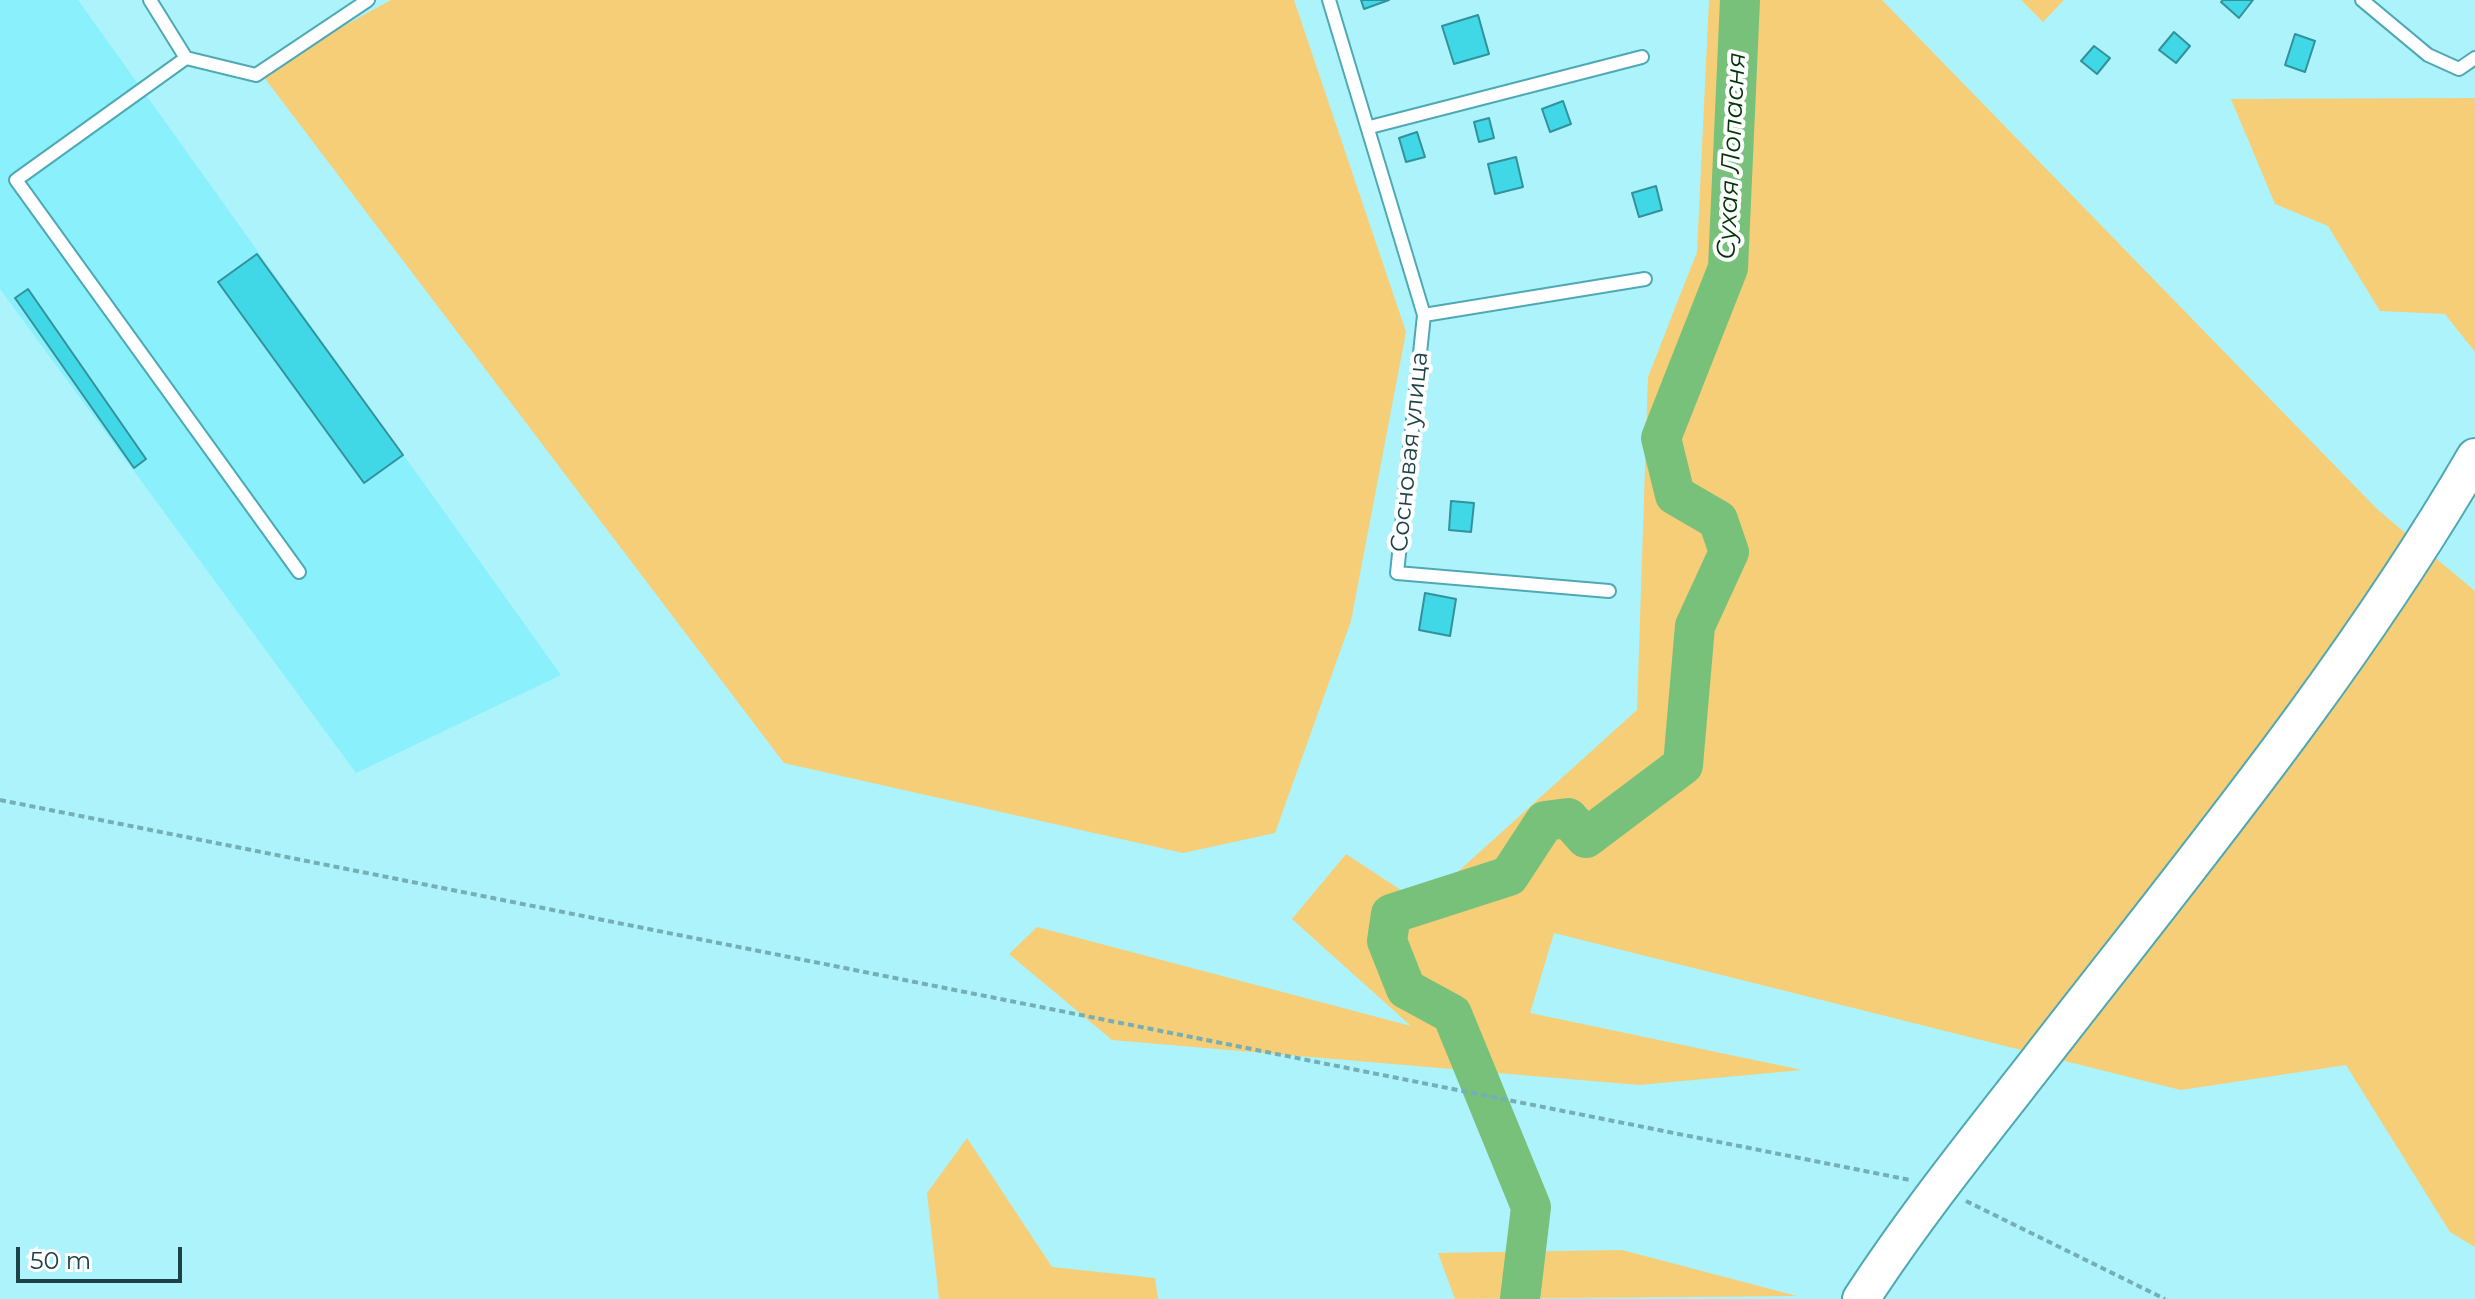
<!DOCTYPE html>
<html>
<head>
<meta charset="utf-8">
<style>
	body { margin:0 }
	#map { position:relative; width:2475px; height:1299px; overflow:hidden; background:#adf3fb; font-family:Montserrat,sans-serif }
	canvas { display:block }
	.scale { position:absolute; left:16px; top:1247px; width:166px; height:36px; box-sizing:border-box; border:4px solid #1c4246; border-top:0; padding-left:10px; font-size:24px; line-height:28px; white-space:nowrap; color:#1c4246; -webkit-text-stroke:6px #fff; paint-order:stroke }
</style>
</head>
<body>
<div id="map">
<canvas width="2475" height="1299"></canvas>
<div class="scale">50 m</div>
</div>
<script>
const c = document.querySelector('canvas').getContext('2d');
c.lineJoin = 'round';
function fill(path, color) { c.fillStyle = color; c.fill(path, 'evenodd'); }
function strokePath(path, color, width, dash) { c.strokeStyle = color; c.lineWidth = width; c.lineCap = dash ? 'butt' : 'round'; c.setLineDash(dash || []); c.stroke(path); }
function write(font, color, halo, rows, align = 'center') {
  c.font = font + ' Montserrat,sans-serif'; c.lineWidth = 8; c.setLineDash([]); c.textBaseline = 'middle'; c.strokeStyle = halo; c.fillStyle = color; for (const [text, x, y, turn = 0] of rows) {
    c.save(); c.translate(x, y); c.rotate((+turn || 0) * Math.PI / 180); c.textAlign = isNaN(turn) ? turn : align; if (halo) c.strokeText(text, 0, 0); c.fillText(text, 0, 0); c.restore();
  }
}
fill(new Path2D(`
	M0 0H78L561 675 356 773 0 289Z`), '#89f0fc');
fill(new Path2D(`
	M391 0H1294L1406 332 1351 621 1275 833 1183 853 784 763 260 72Z
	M1709 0H1882L2378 510 2475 591V1247L2450 1232 2346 1065 2181 1090 1554 933 1530 1013 1802 1070 1639 1085 1112 1040 1009 954 1037 927 1411 1026 1292 919 1346 854 1422 904 1637 710 1648 377 1697 252Z
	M2021 0H2064L2043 22Z
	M2475 98V352L2445 314 2380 311 2328 226 2275 204 2231 99Z
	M967 1138 1052 1267 1155 1278 1158 1299H939L927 1193Z
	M1622 1250 1797 1296 1455 1299 1438 1253Z`), '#f5ce77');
strokePath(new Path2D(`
	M1520 1299 1531 1207 1452 1014 1406 989 1387 941 1391 914 1509 876 1545 821 1568 818 1586 838 1683 765 1695 626 1729 552 1718 520 1675 495 1661 438 1728 268 1740 0`), '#78c17b', 40);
const building = new Path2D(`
	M1361 0H1389L1364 9Z
	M2223 0H2253L2239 18 2221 2Z
	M1478 15 1489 54 1454 64 1442 26Z
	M2174 32 2190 46 2176 63 2159 50Z
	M2295 34 2315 41 2305 72 2285 65Z
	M2094 46 2110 58 2097 74 2081 61Z
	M1563 101 1571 124 1550 132 1542 109Z
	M1489 118 1494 138 1479 142 1474 122Z
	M1417 132 1425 157 1406 162 1399 138Z
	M1516 157 1523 187 1495 194 1488 164Z
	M1656 186 1662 210 1639 217 1632 193Z
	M257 254 403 455 364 483 218 282Z
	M28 289 146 459 134 468 15 298Z
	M1451 501 1474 503 1471 532 1449 530Z
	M1425 593 1456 599 1450 636 1419 630Z`);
fill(building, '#40d7e6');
strokePath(building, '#32919b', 2);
const lane = new Path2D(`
	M150 0 186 58 256 75 368 0
	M1329 0 1424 315 1397 573 1609 591
	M2362 0 2428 55 2459 69 2475 58
	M186 58 16 180 299 572
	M1370 127 1642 57
	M1424 315 1645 279`);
const secondary = new Path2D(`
	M1861 1299C1915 1216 1977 1139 2038 1061 2190 865 2350 672 2475 457`);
strokePath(lane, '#4ea9b4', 16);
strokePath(secondary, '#4ea9b4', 40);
strokePath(new Path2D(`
	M0 800 1910 1180
	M1966 1201 2165 1299`), '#75aeb5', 4, [6, 4]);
strokePath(lane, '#fff', 12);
strokePath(secondary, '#fff', 36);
write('24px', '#1c4246', '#fff', [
	["Сосновая улица",1410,452,-84]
]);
write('italic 26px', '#003507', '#fff', [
	["Сухая Лопасня",1732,156,-87]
]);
</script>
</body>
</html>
